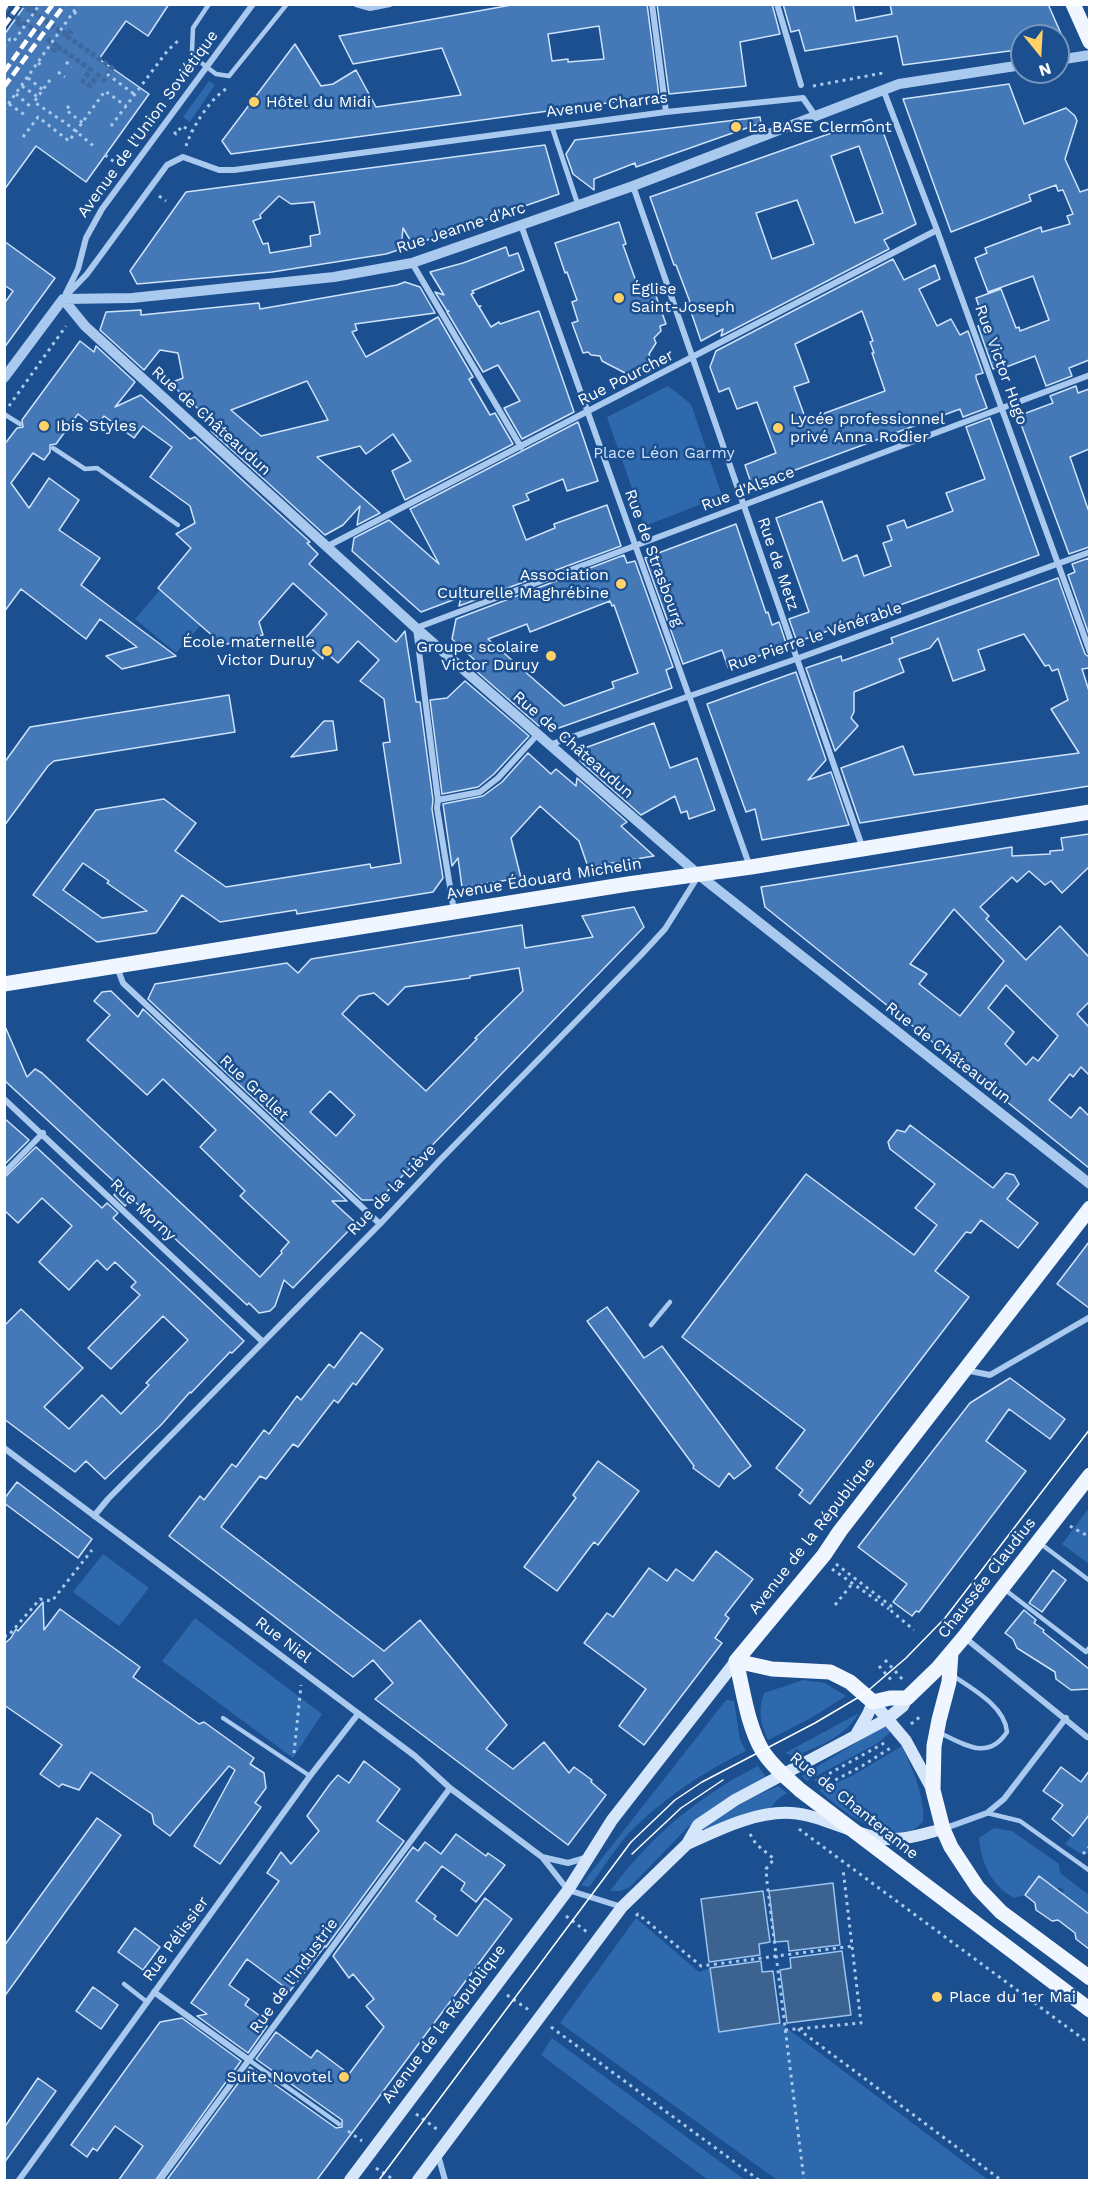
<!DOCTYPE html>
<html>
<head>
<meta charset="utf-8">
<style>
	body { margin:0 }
	#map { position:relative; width:1094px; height:2185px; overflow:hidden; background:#1b4f8f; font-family:"Work Sans",sans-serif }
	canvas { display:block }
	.frame { position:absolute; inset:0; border:6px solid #fff; pointer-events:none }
	.north { position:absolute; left:1010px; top:24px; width:60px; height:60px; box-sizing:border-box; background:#1b4f8f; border:2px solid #7695bc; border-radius:50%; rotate:162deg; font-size:16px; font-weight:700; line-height:24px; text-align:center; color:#fff }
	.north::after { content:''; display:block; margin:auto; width:21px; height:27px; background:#ffd166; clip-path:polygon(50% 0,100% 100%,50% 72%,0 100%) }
</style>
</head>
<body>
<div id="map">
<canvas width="1094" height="2185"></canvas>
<div class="frame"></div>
<div class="north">N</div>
</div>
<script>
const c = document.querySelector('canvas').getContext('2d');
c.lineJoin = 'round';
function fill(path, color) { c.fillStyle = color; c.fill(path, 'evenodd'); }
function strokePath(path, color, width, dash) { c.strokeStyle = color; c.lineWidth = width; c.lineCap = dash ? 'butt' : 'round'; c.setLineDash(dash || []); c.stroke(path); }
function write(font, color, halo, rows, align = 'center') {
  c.font = font + ' "Work Sans",sans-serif'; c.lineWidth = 5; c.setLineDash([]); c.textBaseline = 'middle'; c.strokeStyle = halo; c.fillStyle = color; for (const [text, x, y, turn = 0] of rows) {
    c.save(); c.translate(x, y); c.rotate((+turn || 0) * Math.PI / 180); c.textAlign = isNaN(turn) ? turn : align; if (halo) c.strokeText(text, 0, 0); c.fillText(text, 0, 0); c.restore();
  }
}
fill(new Path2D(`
	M209 81 215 85 190 122 183 117Z
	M668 386 691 404 722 496 645 526 607 417Z
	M160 590 201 625 176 653 135 619Z
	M1089 1508V1564L1062 1544Z
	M103 1554 149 1588 119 1626 73 1592Z
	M195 1618 322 1714 293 1758 162 1661Z
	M803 1680 825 1683 846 1696 811 1718 768 1740C760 1721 758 1712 764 1693Z
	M726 1700 734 1701 740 1740 746 1751C703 1772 662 1799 628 1834 614 1850 602 1870 589 1887L581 1885Z
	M859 1713C845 1737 818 1747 794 1756L785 1753Z
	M886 1724 892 1731 878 1743 807 1781 802 1776Z
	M902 1746C912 1767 926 1800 923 1822 919 1825 915 1829 911 1831 881 1841 840 1810 819 1790L852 1776Z
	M758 1766 767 1778 727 1800 688 1827 630 1887 620 1891H610C651 1836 697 1797 758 1766Z
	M778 1786 787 1793 778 1799 770 1809 704 1829V1826L751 1798Z
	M1089 1815V1854L1080 1853 1065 1844Z
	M994 1828 1012 1831 1059 1864 1060 1873 1089 1895V1914L1062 1894 1064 1890 1059 1887 1057 1890 1040 1877 1025 1895 1014 1898C992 1886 981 1863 979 1838Z
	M636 1918 699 1972 710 1968 719 2031 780 2023 988 2180H777L560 2023Z
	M552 2038 745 2180H708L541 2055Z`), '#2e69ad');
const water = new Path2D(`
	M833 1883 840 1945 789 1951 788 1941 775 1942 769 1891Z
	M763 1891 770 1942 759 1944 760 1955 709 1962 701 1899Z
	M842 1951 851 2015 787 2023 780 1970 791 1968 790 1958Z
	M761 1961 762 1972 773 1971 780 2023 719 2032 710 1968Z`);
fill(water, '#3c6290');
strokePath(water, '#9cc4f0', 1.5);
const building = new Path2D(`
	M26 4H169L148 36 126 21 99 59 149 94 86 182 36 146 4 190V35Z
	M517 4H647L659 96 231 154 222 141 295 44 321 86 333 84 356 70 376 107 461 95 442 48 353 64 339 36ZM599 26 604 59 568 62V59L552 61 548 34Z
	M657 4H772L780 34 740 42 746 86 669 94Z
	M783 4H853L856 21 892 14 890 4H1048L1062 36H1022V45H1017V50L903 65 897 36 805 51 799 30 791 32Z
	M1009 84 1024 124 1066 108 1075 116 1077 121 1065 159 1080 192 1089 189V360L1069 368 1072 376 1046 386 1035 356 1001 369 1000 366 993 369 978 326 985 323 976 298 1001 289 1016 328 1019 327 1020 331 1049 320 1033 276 988 292 975 258 987 253 985 248 1041 227 1042 232 1070 224 1067 216 1073 214 1063 190 1058 191 1056 185 1029 195 1031 201 951 232 903 99Z
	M760 117 761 123 636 167 635 163 594 179V190L573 174 566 154 575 140Z
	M871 119 875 127 881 126 916 224 884 240 889 249 721 336 723 329 701 341 688 303 690 302 676 265H674L650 197ZM859 146 883 213 855 223 831 156ZM797 200 814 244 772 259 756 213Z
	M545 145 559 194 413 245 403 228 401 249 386 254 272 272 137 284 130 271 186 192ZM279 196 291 204 314 202 320 234 310 236 311 246 270 253 268 243 263 244 253 221 261 218 260 215Z
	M619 222 626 244 623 245 642 298 655 293 666 324 660 326 661 331 654 338 656 343 649 354 650 357 641 372 629 375 602 361 600 356 591 355 588 352 583 353 572 323 578 321 572 302 577 300 567 272 565 273 555 243Z
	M4 241 55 278 4 348V304L13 291 4 285Z
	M506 247 509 256 518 253 524 270 472 291 474 293 471 294 478 306H481L479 307 491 327 499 322 500 324 539 311 574 412 522 439 504 408 520 401 498 365 483 372 447 312 449 311H447L435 292 444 295 430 272 463 263Z
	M893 259 904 280 935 265 940 279 919 289 937 326 951 319 960 335 968 331 983 373 976 375V378L987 408 963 417 960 409 752 486 745 465 776 453 757 402 737 409 729 388 719 392 710 367 716 351ZM862 311 873 341 870 342 874 353H872L885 391 806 420 794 387 809 382 795 344Z
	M405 282 420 287 435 313 355 324 357 330 352 332 366 357 438 317 473 377 469 379 490 415 495 413 513 444 405 500 392 471 411 461 393 434 366 454 360 446 317 457 380 513 357 525 360 506 343 525 325 535 211 431 219 428 170 383 183 378 178 353 160 350 144 370 100 330 106 312 141 310V315L259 303 260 309 397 285ZM307 381 328 420 261 436 231 410Z
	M80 341 94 352 96 346 135 382 115 407 141 395 190 439 195 437 310 542 307 543 318 554 309 564 396 642 405 631 416 702H420L433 800 432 809 443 878 433 892 297 914 296 910 220 922 182 895 156 933 97 942 33 895 96 810 164 799 196 823 175 851 226 887 370 864 371 868 401 863 383 743 390 742 384 699 360 681 379 660 358 641 338 663 322 649 323 659 303 641 327 614 293 583 259 622 263 635 223 645 158 588 191 548 176 534 195 523 190 506 150 477 172 447 143 426 134 438 104 416 99 423 94 419 91 424 78 414 56 444 50 445V452L44 460 33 453 11 483 29 508 49 478 79 500 59 530 100 558 81 585 176 656 122 669 106 656 137 647 100 619 86 639 21 589 4 612V445L17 428 23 427 22 420ZM83 863 109 881 107 883 147 911 102 918 63 890Z
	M1076 386 1078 393 1089 389V449L1070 457 1089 512V547L1069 554 1018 416 1053 403 1050 396Z
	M990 418 1039 555 797 642 789 619 809 612 776 518 822 501 843 561 857 555 864 576 891 566 883 543 892 540 887 526 904 520 907 528 953 511 946 493 985 479 966 427Z
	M578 422 598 481 567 491 563 479 526 494 529 500 513 506 526 540 555 528 554 524 607 505 621 546 459 606 461 597 421 612 352 551 354 538 389 520 439 564 410 509Z
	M736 524 766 613 768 612 772 625 779 622 787 646 728 667 722 650 683 664 645 558Z
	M624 555 627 563 635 561 673 667 666 670 672 688 553 730 543 721 539 726 475 670 480 665 452 639 456 619ZM610 601 612 606 614 605 638 673 612 682 614 688 564 706 488 639 527 624 530 632Z
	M1089 558V635L1068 575 1075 572 1072 564Z
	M1058 578 1085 654 1089 657V668L1082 669 1089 691V786L860 823 841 768 903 746 914 775 1079 753 1051 709 1068 700 1058 669 1052 671 1049 665 1045 666 1024 634 978 650 985 670 953 681 938 638 930 648 899 659 904 672 854 692V712L851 718 858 726 835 751 806 668 841 656 842 661 893 643 891 638Z
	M796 672 826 760 808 780 831 772 849 825 762 840 755 809 746 812 707 704Z
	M465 681 529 736 494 774 478 787 442 794 430 700 447 698Z
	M229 695 235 732 54 761 48 766 4 826V763L30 727Z
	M324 721H333L337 750 291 757Z
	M654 723 670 768 697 758 715 810 689 819 687 811 681 813 675 796 641 815 580 761 582 749Z
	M528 753 551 774 556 769 576 786 577 778 627 822 621 826 654 856 588 867 579 841 540 806 511 838 521 878 462 887 458 858 452 866 443 804 483 796 502 782Z
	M1089 834V867L1062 893 1051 881 1045 885 1029 871 1017 882 1012 877 980 907 989 916 986 919 1026 960 1060 926 1089 957V1002L1077 1014 1089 1027V1075L1081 1067 1073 1077 1070 1074 1049 1100 1071 1118 1080 1107 1089 1116V1168L765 907 761 887 1012 847V856L1050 854V851L1063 850 1061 838ZM954 909 1004 961 960 1016 919 984 927 974 910 964ZM1006 985 1058 1036 1038 1061 1033 1057 1026 1065 1005 1044 1014 1032 988 1008Z
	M634 907 644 927 379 1200H362L148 999 155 984 287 963 298 973 311 959 522 925 525 948 593 937 582 916ZM519 968 523 991 475 1038 477 1039 426 1091 342 1014 359 996 374 993 388 1005 405 987 470 978V976ZM330 1091 355 1115 336 1136 310 1112Z
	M111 991 138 1017 143 1009 347 1201H332L356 1223 293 1288 284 1280 275 1306 270 1311 259 1313 249 1303 247 1305 132 1199 125 1206 114 1195 120 1187 4 1080V1024L27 1077 35 1069 42 1073 260 1277 282 1253 281 1251 289 1242 240 1196 245 1191 200 1147 216 1130 163 1079 147 1095 87 1040 110 1015 94 1001 102 992Z
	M4 1118 29 1140 4 1165Z
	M910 1125 993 1188 1006 1173 1014 1175 1019 1184 1007 1199 1038 1223 1018 1248 981 1220 971 1233 966 1232 935 1271 969 1297 810 1504 799 1495 803 1490 776 1468 805 1430 682 1337 806 1174 914 1255 937 1225 915 1208 935 1184 890 1149 888 1142 897 1130 905 1132Z
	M36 1147 102 1208 107 1203 118 1213 113 1218 244 1341 232 1353 230 1352 191 1393 190 1392 161 1425 105 1479 86 1461 75 1472 4 1419V1326L21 1309 83 1368 44 1407 69 1429 102 1395 121 1414 149 1385 146 1383 188 1340 163 1316 111 1369 88 1348 140 1295 131 1287 136 1282 115 1262 107 1270 97 1260 69 1290 39 1262 72 1226 42 1198 18 1223 4 1210V1178Z
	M1089 1242V1308L1057 1284Z
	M607 1307 644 1358 662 1346 751 1466 734 1479 729 1473 719 1487 693 1468 694 1466 587 1321Z
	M361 1332 383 1349 356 1385 353 1383 338 1403 334 1400 298 1447 293 1444 266 1479 260 1476 221 1527 384 1651 420 1620 507 1725 486 1749 513 1769 544 1742 569 1773 574 1767 592 1780 591 1782 606 1795 568 1845 375 1699 393 1683 373 1660 353 1677 169 1536 200 1496 204 1500 232 1464 236 1467 264 1430 269 1434 297 1396 301 1400 329 1364 334 1368Z
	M1010 1378 1065 1419 1050 1439 1009 1409 986 1441 1026 1471 919 1612 916 1611 912 1616 893 1602 907 1584 858 1547 970 1403Z
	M598 1461 639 1491 598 1545 594 1542 557 1591 524 1567 576 1498 573 1495Z
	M17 1482 92 1539 78 1558 4 1503V1499Z
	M716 1551 753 1579 725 1615 729 1618 715 1638 722 1643 644 1745 619 1726 646 1689 584 1643 607 1613 613 1617 649 1568 667 1581 676 1569 693 1581Z
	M1053 1570 1066 1580 1042 1612 1029 1603Z
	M43 1602 44 1630 60 1609 140 1667 133 1677 199 1724 204 1722 254 1758 250 1764 264 1773 266 1788 255 1803 261 1807 220 1864 194 1846 235 1770 229 1766 170 1836 154 1824 152 1814 91 1772 79 1790 62 1784 59 1787 40 1774 62 1745 4 1705V1644L11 1638 16 1629 18 1631Z
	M1024 1610 1036 1620 1034 1623 1044 1630 1043 1632 1089 1669V1689L1071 1690 1056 1679 1055 1672 1017 1648 1013 1639 1005 1633Z
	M364 1761 400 1789 377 1821 404 1841 326 1947 325 1946 290 1991 247 1959 229 1985 249 1999 245 2005 267 2021 265 2024 267 2026 248 2053 197 2016 207 2014 191 2003 279 1881 267 1873 281 1852 291 1864 319 1831 307 1816 330 1784 338 1775 349 1783Z
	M1061 1767 1081 1782 1089 1771V1815L1073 1836 1052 1819 1063 1805 1043 1791Z
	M97 1818 121 1835 4 1997V1946Z
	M456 1834 486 1856 488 1853 505 1865 476 1902 461 1890 465 1883 442 1866 416 1901 436 1916 434 1919 457 1936 485 1898 512 1919 316 2181H166L250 2067 336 2128 342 2127V2120L256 2059 276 2032 311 2058 317 2050 349 2074 384 2027 366 2006 374 1999 353 1974 349 1978 333 1956 413 1847 418 1851 425 1842 441 1854Z
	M1039 1876 1089 1914V1949L1076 1939 1075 1933 1058 1920 1052 1921 1036 1910 1035 1903 1025 1895Z
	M135 1928 160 1947 143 1970 118 1952Z
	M93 1987 118 2005 101 2029 76 2011Z
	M182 2018 241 2061 155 2181H118L143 2146 115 2126 97 2151 93 2148 87 2157 71 2145 160 2022Z
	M38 2078 56 2091 4 2163V2128Z`);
fill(building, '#4478b7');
strokePath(building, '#cfe3fa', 1.5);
strokePath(new Path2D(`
	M4 8 20 20 18 23 22 26 25 23 56 45 53 49 57 52 60 48 91 70 83 81 90 86 98 75 104 80 112 68 68 37 71 33 67 30 64 34 33 12 36 8 31 5 28 9 23 4`), '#3d69a0', 5, [5, 2.5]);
strokePath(new Path2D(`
	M74 12 79 16
	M4 47 10 39 14 41 40 4
	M66 62 72 67
	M38 63 43 66
	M58 72 65 77
	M107 74 134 94
	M28 78 43 90
	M50 80 34 102 67 124 96 148
	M22 86 38 97
	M813 86 883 73
	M16 94 31 107
	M9 104 25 115
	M69 106 66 110 83 123
	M4 110 79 4
	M111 126 168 50 180 39
	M174 132 176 134 182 126 191 131
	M23 137 38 117 69 141 105 91 126 106
	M186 146C192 127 211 97 229 87
	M105 155 121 167
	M159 196 166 201
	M9 406 66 326
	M1070 1526 1084 1534 1090 1533
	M836 1564 891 1606 889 1609 914 1630
	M832 1569 889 1609
	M835 1605 852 1584
	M4 1636H8L40 1599 52 1601 92 1550
	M885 1660 904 1681
	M879 1666 893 1682
	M911 1724 922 1715
	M294 1753 301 1685
	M816 1781 886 1742
	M822 1787 862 1766 892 1747
	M799 1829 1090 2044
	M750 1834 756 1844 774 1859 766 1869 767 1882 804 2180
	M1083 1854 1090 1846
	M566 1916 587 1932
	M636 1916 638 1914 701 1966 853 1946
	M507 1995 529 2010
	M551 2027 759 2180
	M798 2029 1001 2180
	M785 2030 861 2023 843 1869
	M416 2114 438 2130
	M348 2131 362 2141
	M376 2168 394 2180`), '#a9c9ee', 3, [3, 4.5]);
strokePath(new Path2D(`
	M209 4 193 28 192 51 195 58 216 74 229 76 287 4
	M4 414 20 424
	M53 448 85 469 97 468 178 525
	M651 1325 670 1302
	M1041 1544 1090 1581
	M1004 1589 1086 1652 1090 1647
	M223 1718 310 1776
	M940 1733C965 1745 988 1761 1007 1732 1005 1706 971 1688 952 1675
	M987 1813 1020 1821 1090 1871
	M124 1984 147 2002
	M249 2060 339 2124`), '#a9c9ee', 4.5);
strokePath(new Path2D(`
	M552 127 578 205`), '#a9c9ee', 5);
strokePath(new Path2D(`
	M356 4 370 8 390 4
	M652 4 666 112
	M777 4 801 85
	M883 89 937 230 1090 652
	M633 186 863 849
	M521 225 750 867
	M412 263 521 447
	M66 293 78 269 86 238 102 209 253 4
	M64 298 87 274 167 165 183 157 219 170H234L666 112 803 98 816 117
	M326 547 937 230
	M549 745 796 659 1090 552
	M438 800 480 792 498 778 537 735
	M454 911 437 808 438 800 416 628 1090 375
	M117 967 123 983 380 1224
	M4 1099 262 1341
	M4 1173 43 1133
	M965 1370 990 1375 1090 1317
	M4 1448 415 1756 450 1788 542 1857 568 1890 622 1907
	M94 1516 108 1499 380 1224 440 1160 641 955 665 929 697 878
	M964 1637 1087 1737
	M943 1829 987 1813 1004 1799 1066 1718
	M542 1857 568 1863 585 1858
	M154 1992 249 2060
	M438 2155 445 2180
	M19 2180 310 1776 358 1714
	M160 2180 450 1788`), '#a9c9ee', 6);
strokePath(new Path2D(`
	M1058 60 1090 55
	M63 299 85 326 416 628 699 875 1090 1184
	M63 299 132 298 334 277 412 263 633 186 899 84 1022 65
	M4 378 63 299`), '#a9c9ee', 10);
strokePath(new Path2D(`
	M857 1733 868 1714 873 1702 906 1741 932 1789
	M687 1844C718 1830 755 1811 791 1813 822 1815 849 1833 880 1838 901 1842 923 1834 943 1829
	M350 2180 568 1890 612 1820 736 1661
	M418 2180 622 1907 687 1844 698 1825 735 1800 887 1719 903 1706 907 1698`), '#d6e6fa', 12);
strokePath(new Path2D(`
	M1073 4 1090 42
	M4 984 628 884 751 867 1090 812
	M951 1653 949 1682 939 1720 934 1746 933 1790 943 1829 951 1847 978 1888 1001 1912 1090 1978
	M736 1661 824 1555 840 1531 1090 1208
	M736 1661C743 1689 747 1724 762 1750 771 1765 787 1778 800 1790L1090 2010
	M736 1661 772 1669 830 1672 850 1682 873 1702 890 1698H907L937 1669 964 1637 1090 1475`), '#f0f6ff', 15);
strokePath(new Path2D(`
	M632 1854 681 1808 723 1780
	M379 2180 631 1842 675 1800 702 1782 815 1723 864 1694 906 1658 945 1618 1090 1429`), '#fff', 1.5);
strokePath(new Path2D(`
	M4 9 7 4
	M4 26 20 4
	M4 72 53 4
	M4 87 65 4`), '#fff', 4.5, [10, 4.5]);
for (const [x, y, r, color] of [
	[254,102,6,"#ffd166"],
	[736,127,6,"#ffd166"],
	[619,298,6,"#ffd166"],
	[44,426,6,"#ffd166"],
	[778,428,6,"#ffd166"],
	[621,584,6,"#ffd166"],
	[327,651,6,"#ffd166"],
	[551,656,6,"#ffd166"],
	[937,1997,6,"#ffd166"],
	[344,2077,6,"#ffd166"]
]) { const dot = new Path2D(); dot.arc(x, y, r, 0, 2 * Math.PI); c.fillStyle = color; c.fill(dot); strokePath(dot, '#1b4f8f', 2); }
write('16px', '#fff', '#1b4f8f', [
	["Hôtel du Midi",266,102],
	["La BASE Clermont",748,127],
	["Église",631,289],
	["Saint-Joseph",631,307],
	["Lycée professionnel",790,419],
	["privé Anna Rodier",790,437],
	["Ibis Styles",56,426],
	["Association",609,575,"right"],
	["Culturelle Maghrébine",609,593,"right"],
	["École maternelle",315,642,"right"],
	["Victor Duruy",315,660,"right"],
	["Groupe scolaire",539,647,"right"],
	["Victor Duruy",539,665,"right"],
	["Place du 1er Mai",949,1997],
	["Suite Novotel",332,2077,"right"]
], 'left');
write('16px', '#fff', '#1b4f8f', [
	["Avenue Charras",607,105,-7],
	["Avenue de l'Union Soviétique",148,124,-54],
	["Rue Jeanne d'Arc",461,228,-18],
	["Rue Victor Hugo",1001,365,70],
	["Rue Pourcher",626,378,-27],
	["Rue de Châteaudun",211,421,42],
	["Rue d'Alsace",748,489,-21],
	["Rue de Strasbourg",654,558,70],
	["Rue de Metz",778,564,71],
	["Rue Pierre le Vénérable",815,637,-19],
	["Rue de Châteaudun",573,745,41],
	["Avenue Édouard Michelin",544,879,-9],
	["Rue de Châteaudun",948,1053,38],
	["Rue Grellet",254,1088,43],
	["Rue de la Liève",392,1190,-46],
	["Rue Morny",143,1210,43],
	["Avenue de la République",812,1536,-52],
	["Chaussée Claudius",987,1578,-52],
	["Rue Niel",283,1640,37],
	["Rue de Chanteranne",854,1806,39],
	["Rue Pélissier",176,1939,-54],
	["Rue de l'Industrie",294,1976,-54],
	["Avenue de la République",444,2024,-53]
]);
write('16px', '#cfe3fa', '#1b4f8f', [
	["Place Léon Garmy",664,453]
]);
</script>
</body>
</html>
